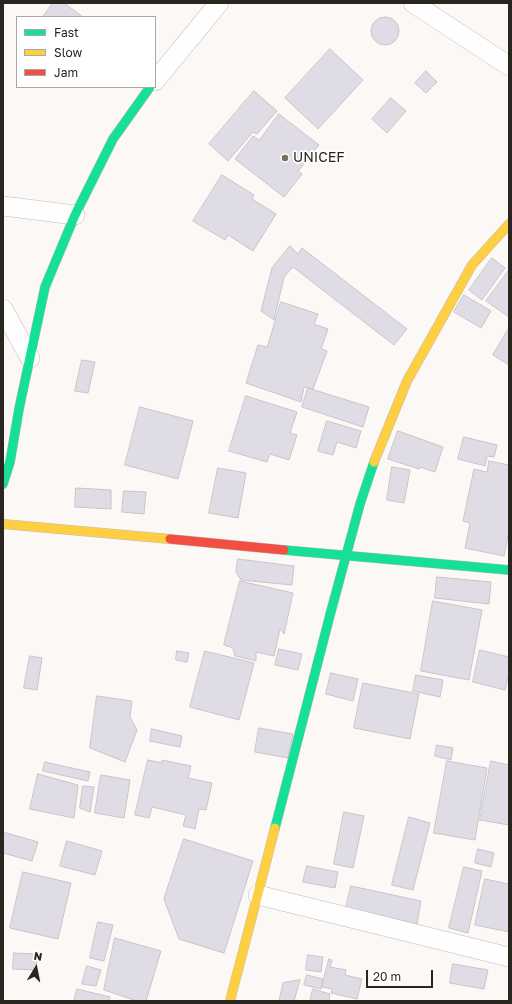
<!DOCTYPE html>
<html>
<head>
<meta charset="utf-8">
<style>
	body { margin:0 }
	#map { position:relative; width:512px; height:1004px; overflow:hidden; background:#fbf8f5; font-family:"Golos Text",sans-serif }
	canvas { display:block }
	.frame { position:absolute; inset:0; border:4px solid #2a261f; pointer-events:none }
	.legend { position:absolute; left:16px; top:16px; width:140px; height:72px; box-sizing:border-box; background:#fff; border:1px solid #aaa8a5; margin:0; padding:5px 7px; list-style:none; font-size:12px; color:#2a261f }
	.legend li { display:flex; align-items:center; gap:8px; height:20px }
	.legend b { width:20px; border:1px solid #aaa8a5 }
	.north { position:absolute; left:16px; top:948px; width:40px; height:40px; -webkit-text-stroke:3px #fff; paint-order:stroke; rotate:10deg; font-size:11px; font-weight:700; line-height:16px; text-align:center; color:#2a261f }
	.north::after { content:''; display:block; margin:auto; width:14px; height:18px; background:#2a261f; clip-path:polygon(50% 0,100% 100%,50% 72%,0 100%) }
	.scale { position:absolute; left:366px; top:970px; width:67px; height:18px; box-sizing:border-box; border:2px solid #2a261f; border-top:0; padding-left:5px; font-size:12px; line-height:14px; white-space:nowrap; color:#2a261f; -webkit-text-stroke:3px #fff; paint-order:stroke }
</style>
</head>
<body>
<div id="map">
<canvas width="512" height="1004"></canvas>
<div class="frame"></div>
<ul class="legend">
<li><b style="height:5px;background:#16e098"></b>Fast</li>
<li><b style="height:5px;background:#ffcf43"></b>Slow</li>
<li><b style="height:5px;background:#f24e42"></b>Jam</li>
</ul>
<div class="north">N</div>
<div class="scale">20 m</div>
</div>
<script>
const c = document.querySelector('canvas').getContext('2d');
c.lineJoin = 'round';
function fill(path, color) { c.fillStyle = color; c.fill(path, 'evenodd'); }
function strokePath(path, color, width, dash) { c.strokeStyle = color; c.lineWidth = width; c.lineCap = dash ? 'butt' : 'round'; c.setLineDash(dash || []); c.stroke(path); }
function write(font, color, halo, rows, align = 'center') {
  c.font = font + ' "Golos Text",sans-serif'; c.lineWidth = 3.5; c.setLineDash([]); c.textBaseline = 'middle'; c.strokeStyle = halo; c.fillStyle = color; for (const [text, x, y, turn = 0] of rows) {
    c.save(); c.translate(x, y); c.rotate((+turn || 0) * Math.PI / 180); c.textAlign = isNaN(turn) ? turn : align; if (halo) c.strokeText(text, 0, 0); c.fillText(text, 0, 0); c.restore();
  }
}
const building = new Path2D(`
	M53 3H64L83 17H43Z
	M371 31a14 14 0 1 1 28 0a14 14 0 1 1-28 0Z
	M330 49 363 80 318 129 285 98Z
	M426 71 437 82 426 93 415 83Z
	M254 91 277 111 257 134 253 132 228 161 209 144Z
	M391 98 406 111 387 133 372 119Z
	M279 114 319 145 298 171 302 174 284 197 235 159 253 136 259 140Z
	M222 175 254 195 252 199 276 214 253 251 228 235 225 240 193 221Z
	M290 246 298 254 302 248 407 329 394 345 293 267 284 277 274 320 261 311 272 268Z
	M492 258 505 268 482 300 469 290Z
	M509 270V317L486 301Z
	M464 295 491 311 481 328 454 312Z
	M281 302 318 314 314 324 328 329 321 349 327 351 313 389 304 387 301 402 246 383 258 345 267 347Z
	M508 330 509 331V365L493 355Z
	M82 360 95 362 88 393 75 391Z
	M308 388 369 407 363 427 302 407Z
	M246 396 297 412 290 433 297 435 289 460 270 454 267 462 229 451Z
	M140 407 193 421 178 479 125 465Z
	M327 421 361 431 356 448 337 442 333 455 318 451Z
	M398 431 443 447 435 472 420 467 419 469 388 459Z
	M464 437 497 445 494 457 487 456 485 466 458 459Z
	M489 461 509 465V531L504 556 465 548 470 523 463 521 474 469 487 472Z
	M392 467 410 470 404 503 387 500Z
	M218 468 246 473 238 518 209 513Z
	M76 488 111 490V509L75 507Z
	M124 491 146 492 144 514 122 512Z
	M238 559 294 566 292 585 241 580 236 572Z
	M437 577 491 582 489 604 435 598Z
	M240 581 293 593 284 634 280 629 274 656 256 652V661L235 656 233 648 224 645Z
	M433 601 482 610 469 680 421 671Z
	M279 649 302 654 298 670 275 665Z
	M480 650 509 657V673L505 690 473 682Z
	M177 651 189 653 187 662 176 660Z
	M205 651 254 663 239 720 190 707Z
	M30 656 42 658 37 690 24 688Z
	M331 673 358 679 353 701 326 694Z
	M416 675 443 680 440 697 413 691Z
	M363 683 419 694 410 739 354 728Z
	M97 696 132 701 130 717 137 730 125 762 90 748Z
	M259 728 293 734 288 758 255 752Z
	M152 729 182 736 180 747 150 741Z
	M437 745 453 748 451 760 435 756Z
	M148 760 162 763V760L191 766 188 778 212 783 206 810 199 809 195 829 183 826 186 815 152 807 149 818 135 815Z
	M447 761 487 768 475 840 434 833Z
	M491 761 509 765V825L480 820Z
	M45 762 90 772 88 781 43 771Z
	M38 774 78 785 74 818 30 809Z
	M101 775 130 780 124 818 95 813Z
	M83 786 94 787 90 812 80 808Z
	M344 812 364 816 353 868 334 864Z
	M409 817 430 823 413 890 392 885Z
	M3 832 38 842 32 861 3 853Z
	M184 839 253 861 224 953 179 939 164 899Z
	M67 841 102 851 95 875 60 866Z
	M478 849 494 853 491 867 475 863Z
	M307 866 338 872 335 888 303 882Z
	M464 867 482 871 468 933 449 928Z
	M23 872 71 883 58 939 10 928Z
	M485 879 509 884V932L475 925Z
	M351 886 421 901 417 924 346 908Z
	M98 922 113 925 104 961 90 958Z
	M115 938 161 951 146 1001H137L104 990Z
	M14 953 37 954 36 970 13 969Z
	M308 955 323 957 321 972 306 970Z
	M329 959 332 960 330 967 346 970 345 975 362 979 357 999 331 993 332 989 322 987Z
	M453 964 488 970 484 989 450 983Z
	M87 966 101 970 96 986 82 984Z
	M307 975 323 979 321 989 304 985Z
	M300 980 294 1001H279L283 983Z
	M77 989 110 997 109 1001H74Z
	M313 989 330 994 329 1001H310Z`);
fill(building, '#e0dce6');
strokePath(building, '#c7c5c8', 1);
const street = new Path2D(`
	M413 3 509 66
	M155 81 219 3
	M3 206 75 215
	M3 309 30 358
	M258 895 509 957`);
const fast = new Path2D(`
	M3 484 10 462 19 409 45 287 75 215 113 139 150 87
	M284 550 509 570
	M275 828 330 615 360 504 374 462`);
const slow = new Path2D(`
	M374 462 407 381 472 265 509 224
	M3 524 170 539
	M230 1001 275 828`);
const jam = new Path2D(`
	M170 539 284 550`);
strokePath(street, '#bfbcb7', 20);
strokePath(fast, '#bfbcb7', 10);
strokePath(slow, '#bfbcb7', 10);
strokePath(jam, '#bfbcb7', 10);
strokePath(street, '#fefefe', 19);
strokePath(fast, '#16e098', 9);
strokePath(slow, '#ffcf43', 9);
strokePath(jam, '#f24e42', 9);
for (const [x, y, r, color] of [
	[285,158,4,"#73706a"]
]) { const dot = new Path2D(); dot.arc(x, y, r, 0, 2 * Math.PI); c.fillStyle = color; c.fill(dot); strokePath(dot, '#fff', 1.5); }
write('14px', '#2a261f', '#fff', [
	["UNICEF",293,158]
], 'left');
</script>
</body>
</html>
